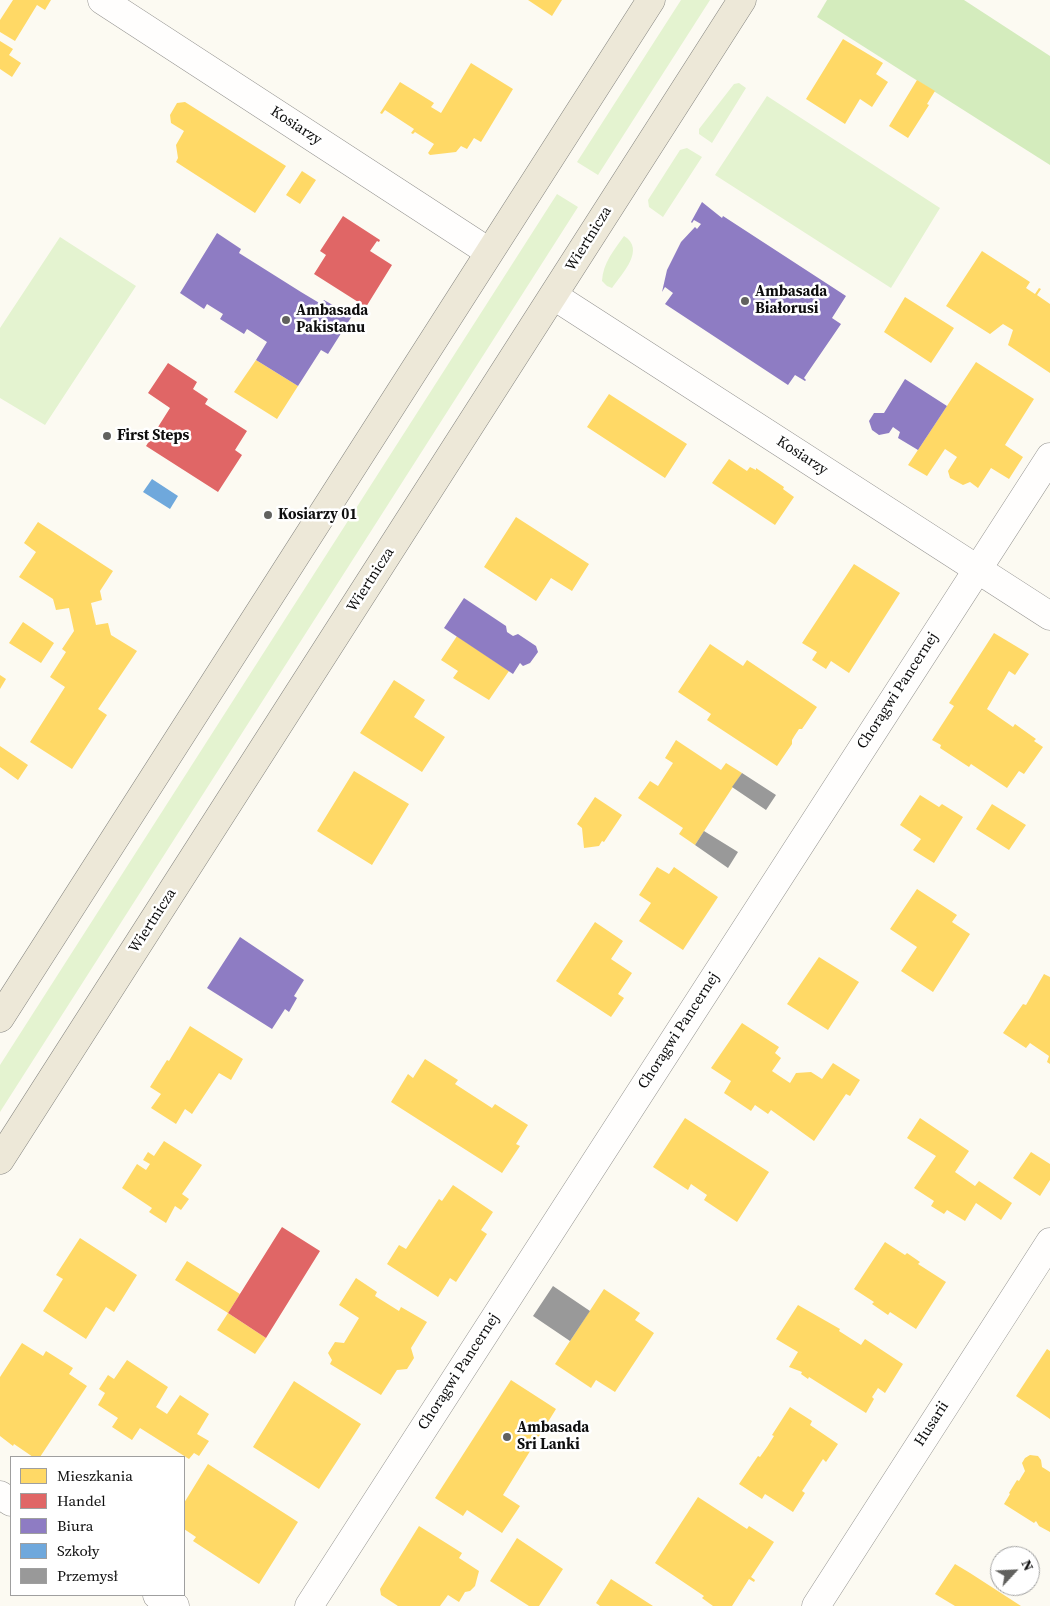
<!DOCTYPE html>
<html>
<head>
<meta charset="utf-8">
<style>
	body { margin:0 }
	#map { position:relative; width:1050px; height:1606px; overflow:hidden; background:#fcfaf2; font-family:"Source Serif 4",serif }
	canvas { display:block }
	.legend { position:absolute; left:10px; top:1456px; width:175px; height:140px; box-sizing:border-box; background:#fff; border:1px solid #9f9f9f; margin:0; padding:6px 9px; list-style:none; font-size:15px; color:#0e0e0e }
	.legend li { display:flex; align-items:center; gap:10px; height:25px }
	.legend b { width:25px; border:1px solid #9f9f9f }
	.north { position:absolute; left:990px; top:1546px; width:50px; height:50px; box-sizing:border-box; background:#fff; border:1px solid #9f9f9f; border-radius:50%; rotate:65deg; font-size:14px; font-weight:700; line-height:20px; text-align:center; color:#0e0e0e }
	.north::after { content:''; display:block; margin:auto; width:18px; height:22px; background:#61615e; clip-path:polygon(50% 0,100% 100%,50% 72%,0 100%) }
</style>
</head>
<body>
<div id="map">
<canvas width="1050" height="1606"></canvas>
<ul class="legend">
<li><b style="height:14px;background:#ffd966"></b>Mieszkania</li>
<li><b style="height:14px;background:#e06666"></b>Handel</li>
<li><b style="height:14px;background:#8e7cc3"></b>Biura</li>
<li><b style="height:14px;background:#6fa8dc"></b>Szkoły</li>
<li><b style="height:14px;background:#999"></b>Przemysł</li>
</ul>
<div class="north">N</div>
</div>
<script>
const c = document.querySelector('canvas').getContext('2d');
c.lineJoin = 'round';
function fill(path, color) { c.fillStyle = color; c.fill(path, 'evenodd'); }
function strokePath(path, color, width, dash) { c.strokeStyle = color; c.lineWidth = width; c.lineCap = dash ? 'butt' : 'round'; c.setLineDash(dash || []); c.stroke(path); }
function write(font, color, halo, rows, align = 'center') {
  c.font = font + ' "Source Serif 4",serif'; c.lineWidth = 5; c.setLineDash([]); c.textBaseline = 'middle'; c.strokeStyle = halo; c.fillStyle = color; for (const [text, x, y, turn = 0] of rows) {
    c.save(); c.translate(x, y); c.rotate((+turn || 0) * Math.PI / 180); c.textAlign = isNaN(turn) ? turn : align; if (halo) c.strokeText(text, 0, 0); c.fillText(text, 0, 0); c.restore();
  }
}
fill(new Path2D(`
	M681 0H710L598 175 577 162Z
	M739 83 746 88 712 143 699 134V129L734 84Z
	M767 96 940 208 891 288 715 175Z
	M687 148 702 157 663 217 649 207 648 200 680 150Z
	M557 194 578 207 0 1112V1065Z
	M624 236C646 249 622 274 612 288L607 286 602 281C603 263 614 250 624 236Z
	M60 237 136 286 45 425 0 398V328Z`), '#e4f3d0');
fill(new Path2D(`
	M827 0H964L1050 56V165L817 17Z`), '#d4ecbd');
fill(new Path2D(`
	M13 0H51L45 10 37 5 15 41 0 32V20Z
	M528 0H562L552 16Z
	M843 39 883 63 876 74 888 82 872 107 860 99 845 124 806 99Z
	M0 41 13 49 9 55 21 63 12 77 0 69Z
	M471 63 513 89 481 142 474 138 467 149 461 146 456 152 430 155 428 153 434 144 415 132 413 134 411 133 414 129 385 110 382 114 380 113 400 82 434 103 431 107 441 113Z
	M917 80 935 91 927 104 929 105 908 138 889 126Z
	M185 102 286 166 255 213 176 162 178 158 176 145 184 131 171 123 170 115 177 103Z
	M302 171 316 180 300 204 286 195Z
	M982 251 1030 282 1026 288 1035 294 1039 288 1041 289 1037 295 1050 304V373L1008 345 1013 330 1003 324 990 334 946 306Z
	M905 297 954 328 931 363 884 332Z
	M256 360 298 386 277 419 234 392Z
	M976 362 1034 399 1005 445 1023 457 1009 479 991 468 978 488 970 482 963 485 950 478 948 471 957 457 945 449 927 476 908 465Z
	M609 394 687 444 665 478 587 427Z
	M729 459 747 471 750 467 756 470V468L784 487 783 489 794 497 775 525 712 483Z
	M516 517 589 564 572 591 551 578 536 601 484 567Z
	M38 522 113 571 100 591 102 600 91 603 96 625 108 623 111 635 137 651 98 709 107 715 72 769 30 742 65 687 50 677 66 652 62 649 74 631 69 608 56 610 53 599 19 577 36 552 24 543Z
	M854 564 900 593 849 673 831 661 826 669 812 660 817 652 802 643Z
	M23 622 54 643 41 663 9 643Z
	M994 633 1029 654 1015 675 1009 671 987 709 1013 727 1015 724 1036 739 1034 741 1043 747 1024 774 1019 771 1007 788 971 764 969 767 940 748 941 745 932 740 954 706 949 703Z
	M457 636 509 671 489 700 453 678 458 671 441 660Z
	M710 644 743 666 747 660 817 707 802 729H799L795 735 792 740V744L777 766 707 720 711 714 678 692Z
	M0 675 6 679 0 689Z
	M394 680 425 700 414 717 445 737 422 772 360 733Z
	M676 740 721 770 726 763 742 773 695 845 679 834 683 828 638 798 650 781 658 786 673 763 665 758Z
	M0 746 28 765 18 780 0 767Z
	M354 771 409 804 372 865 317 831Z
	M920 795 939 807 942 804 963 817 934 863 913 850 921 839 900 825Z
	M595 797 622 815 604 842 602 841 599 846 584 848 582 828 577 824Z
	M992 804 1026 825 1009 850 976 829Z
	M657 867 669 874 674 867 718 897 683 950 639 921 651 903 639 895Z
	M917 889 957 915 952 922 970 934 933 992 901 971 917 947 890 929Z
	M595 922 623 941 611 959 632 973 618 994 624 998 611 1017 556 981Z
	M819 957 859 982 828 1030 787 1004Z
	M1044 974 1050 977V1064L1047 1062 1049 1056 1030 1043 1026 1048 1003 1033 1023 1004 1026 1005Z
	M742 1023 779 1047 775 1053 781 1058 772 1071 790 1083 796 1073 811 1072 822 1079 833 1063 860 1080 850 1096 846 1094 814 1141 771 1110 768 1114 755 1105 751 1111 724 1093 731 1081 711 1068Z
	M190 1026 243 1059 231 1080 219 1073 192 1114 185 1109 176 1124 151 1108 161 1094 150 1087 167 1060 169 1061Z
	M425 1059 458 1080 455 1084 492 1108 495 1104 528 1125 516 1144 520 1146 502 1173 391 1102 408 1074 413 1078Z
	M685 1118 769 1172 737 1222 704 1200 707 1195 691 1184 688 1190 653 1167Z
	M920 1118 969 1151 955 1172 975 1186 979 1181 1012 1203 1001 1220 976 1203 965 1221 947 1210 944 1214 931 1206 934 1201 914 1188 936 1156 907 1138Z
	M164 1141 202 1165 182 1194 189 1199 181 1210 175 1206 166 1223 149 1212 152 1208 122 1188 137 1164 146 1170 150 1164 143 1160 148 1152 154 1156Z
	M1031 1152 1050 1164V1180L1040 1196 1013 1178Z
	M453 1185 493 1212 481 1230 487 1234 456 1282 450 1278 438 1297 387 1264 399 1245 406 1249 439 1199 442 1201Z
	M80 1238 137 1275 114 1312 106 1307 86 1339 43 1311 63 1279 56 1275Z
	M885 1242 905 1255 907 1253 920 1262 918 1264 946 1282 916 1329 890 1312 888 1315 872 1304 874 1302 854 1289Z
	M187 1261 240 1294 228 1313 266 1338 255 1354 217 1330 228 1313 175 1280Z
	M356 1278 377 1292 375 1296 399 1311 401 1307 427 1322 411 1348 414 1358 407 1369 397 1370 381 1395 330 1364 332 1360 328 1353 335 1342 344 1343 359 1318 339 1305Z
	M604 1289 640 1313 635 1320 654 1333 615 1392 596 1380 591 1388 555 1364Z
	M798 1305 840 1329 839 1331 861 1345 865 1339 903 1364 885 1393 878 1388 872 1397 874 1399 866 1413 809 1377 808 1379 801 1374 802 1372 789 1367 798 1352 776 1339Z
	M22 1343 43 1356 46 1351 73 1368 69 1374 87 1386 40 1457H33L14 1444 13 1446 0 1436V1377Z
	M1047 1349 1050 1351V1419L1016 1396Z
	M127 1360 168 1387 156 1407 167 1414 180 1395 209 1414 197 1434 209 1441 199 1456 194 1453 189 1459 140 1428 132 1440 112 1427 118 1418 98 1405 105 1393 99 1389 108 1375 114 1379Z
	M511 1380 556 1409 503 1495 520 1506 502 1533 467 1510 463 1516 435 1498Z
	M294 1381 361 1424 319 1489 253 1447Z
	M790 1407 812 1421 810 1425 838 1444 826 1462 823 1459 802 1491 805 1493 793 1512 765 1494 762 1499 739 1484 758 1456 760 1457 767 1447 774 1436 772 1435Z
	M1030 1455 1038 1456 1041 1460 1042 1467 1050 1472V1532L1039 1526 1036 1521 1034 1523 1004 1504 1010 1494 1009 1493 1017 1480 1019 1481 1025 1471 1022 1463 1025 1458Z
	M208 1464 298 1522 259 1584 193 1541 196 1537 184 1529V1503Z
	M698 1497 747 1529 749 1526 774 1542 751 1577 755 1580 754 1582 749 1579 732 1606H713L702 1598 704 1596 655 1563Z
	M419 1526 462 1553 459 1558 479 1571 475 1586 470 1591 465 1592 459 1602 448 1595 440 1606H398L381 1595 380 1589Z
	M517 1538 563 1569 539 1606H529L490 1581Z
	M955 1564 970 1573 1021 1606H955L935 1594Z
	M611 1579 653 1606H600L596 1603Z`), '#ffd966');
fill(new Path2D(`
	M343 216 380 240 379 242 377 241 370 251 392 265 366 307 314 274 326 255 320 251Z
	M168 363 197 382 193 389 208 399 205 404 247 431 235 450 242 455 218 492 146 446 170 408 148 393Z
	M282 1227 320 1251 266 1338 228 1313Z`), '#e06666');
fill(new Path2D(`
	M702 202 722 218 723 216 846 296 832 318 841 324 804 378 806 380 805 381 795 375 788 385 665 304 673 293 665 287 662 292 667 270 681 242 695 227 697 229 701 224 694 220 692 223 691 222Z
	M217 233 241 249 239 253 301 292 321 304 324 300 352 316 328 354 321 350 298 386 256 360 267 342 247 329 244 334 220 319 223 314 207 304 204 309 180 293Z
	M905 379 947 406 918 450 898 438 900 432 893 427 889 433 879 435 872 430 869 421 874 413H884Z
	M464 598 506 626 507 632 513 636 518 634 536 646 538 652 530 663 523 666 520 663 513 674 444 628Z
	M240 937 304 980 294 996 297 998 289 1012 285 1009 272 1029 207 988Z`), '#8e7cc3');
fill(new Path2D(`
	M152 479 178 496 170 509 143 492Z`), '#6fa8dc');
fill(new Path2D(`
	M742 773 776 795 766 810 732 787Z
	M704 831 738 852 728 868 695 845Z
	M553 1286 590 1311 570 1341 533 1316Z`), '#999');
const minor = new Path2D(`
	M102 0 489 252
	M554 296 1050 616
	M0 1495 11 1502
	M157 1595 175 1606
	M309 1606 1050 457
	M816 1606 1050 1242`);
const major = new Path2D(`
	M0 1018 651 0
	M0 1160 742 0`);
strokePath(minor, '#959491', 29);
strokePath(major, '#82827e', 29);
strokePath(minor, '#fffefd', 28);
strokePath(major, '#ede8d8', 28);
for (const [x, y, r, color] of [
	[745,301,5,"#61615e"],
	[286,320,5,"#61615e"],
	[107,436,5,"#61615e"],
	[268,515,5,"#61615e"],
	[507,1437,5,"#61615e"]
]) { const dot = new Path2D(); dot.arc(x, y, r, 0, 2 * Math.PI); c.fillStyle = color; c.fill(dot); strokePath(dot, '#fff', 2); }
write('15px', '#0e0e0e', '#fff', [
	["Kosiarzy",296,126,33],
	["Wiertnicza",589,239,-58],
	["Kosiarzy",802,456,33],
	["Wiertnicza",371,580,-57],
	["Chorągwi Pancernej",898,691,-57],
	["Wiertnicza",153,921,-57],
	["Chorągwi Pancernej",679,1031,-57],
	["Chorągwi Pancernej",459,1372,-57],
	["Husarii",932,1424,-57]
]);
write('bold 15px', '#0e0e0e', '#fff', [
	["Ambasada",755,292],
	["Białorusi",755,309],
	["Ambasada",296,311],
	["Pakistanu",296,328],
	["First Steps",117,436],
	["Kosiarzy 01",278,515],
	["Ambasada",517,1428],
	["Sri Lanki",517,1445]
], 'left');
</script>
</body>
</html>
